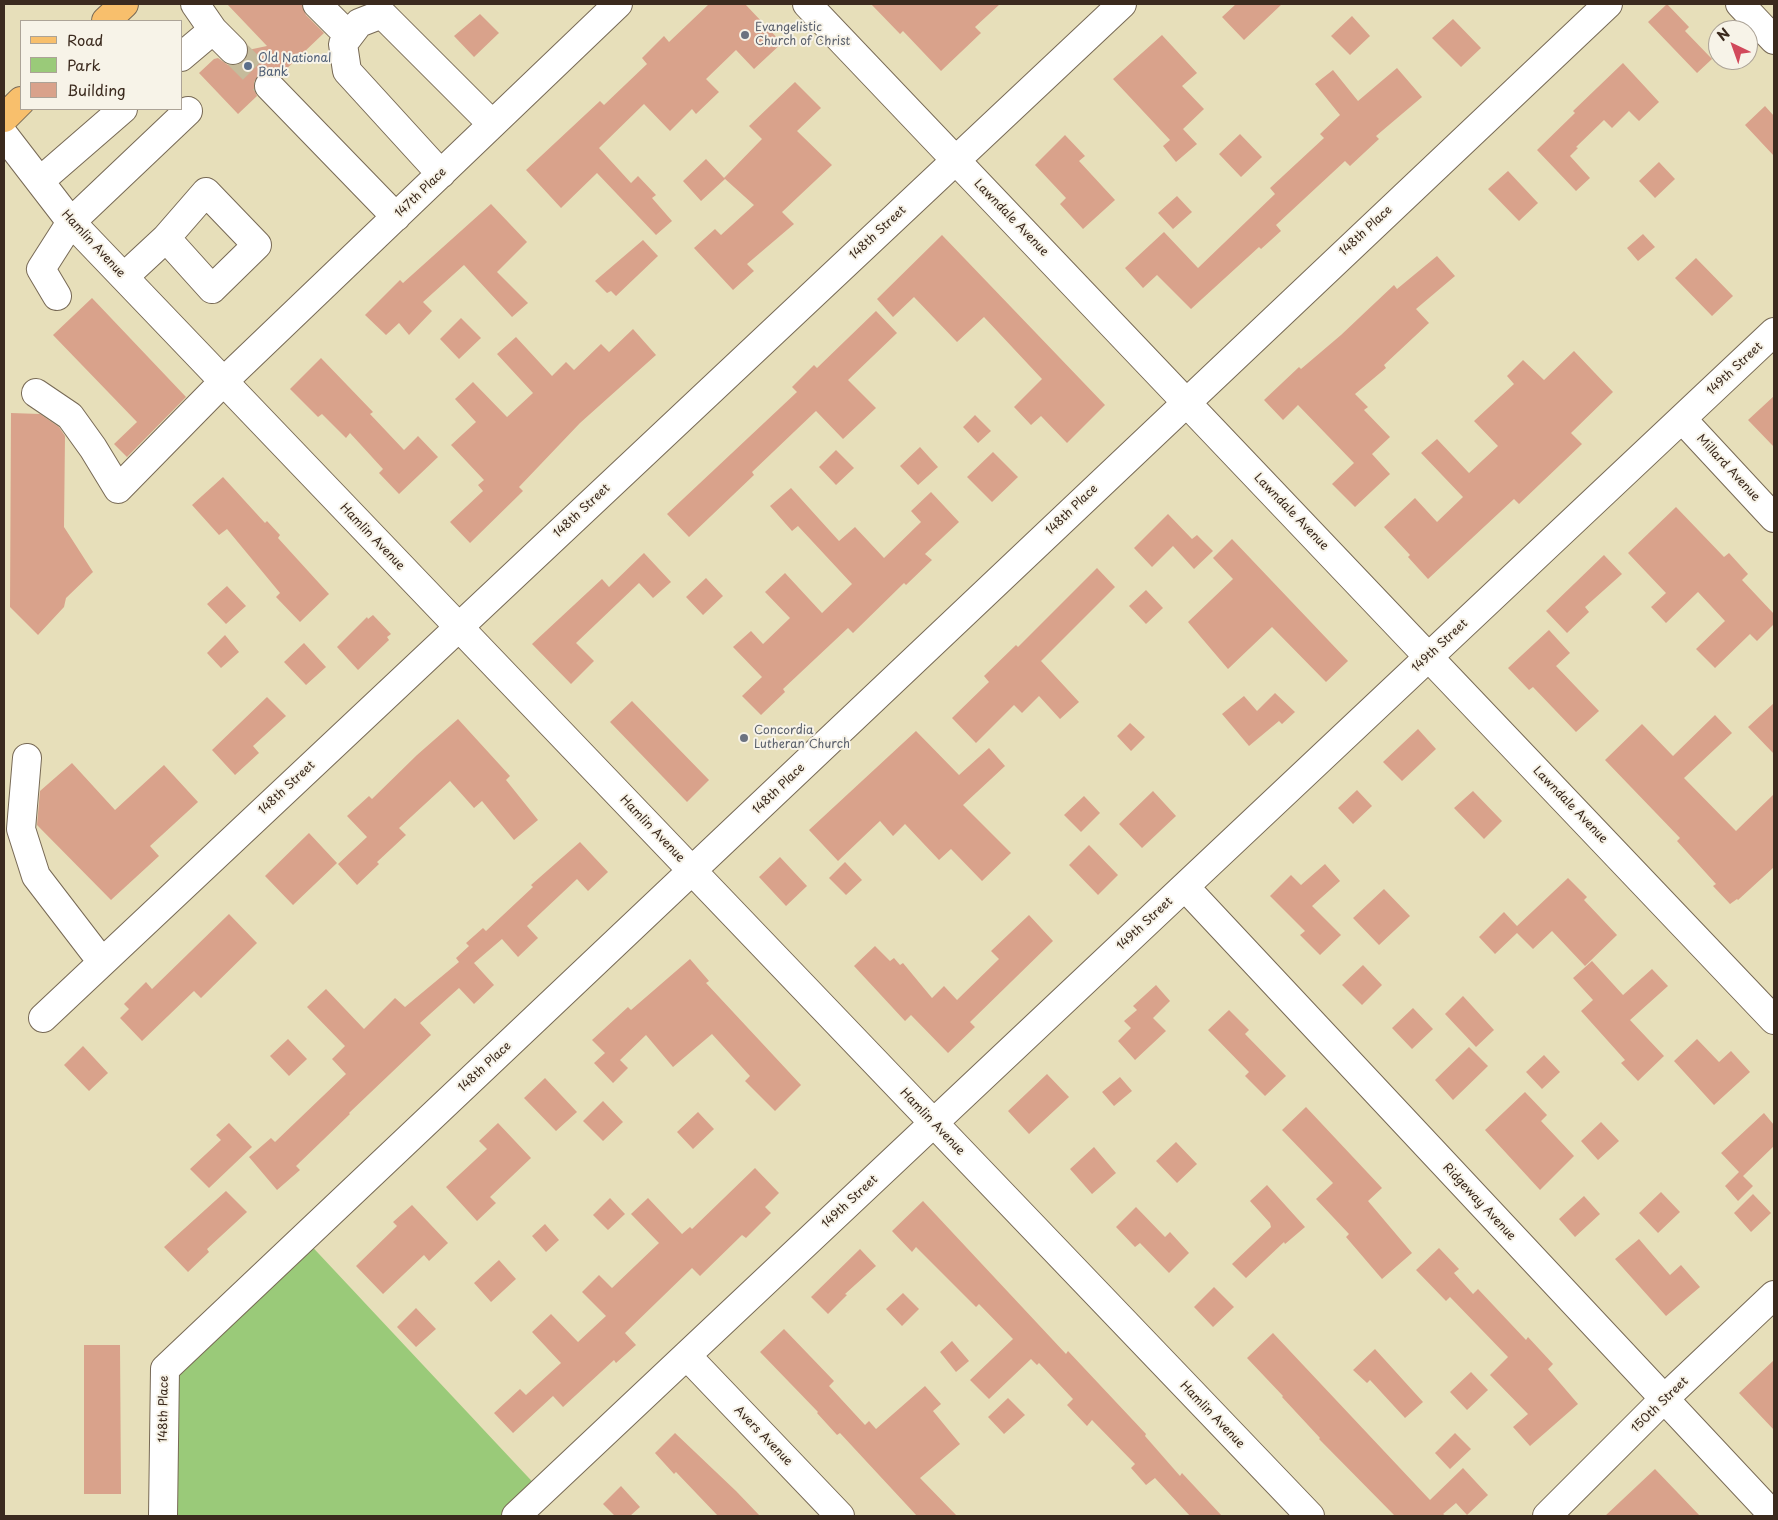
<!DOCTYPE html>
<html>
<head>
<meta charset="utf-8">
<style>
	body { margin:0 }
	#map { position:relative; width:1778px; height:1520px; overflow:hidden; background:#e7dfba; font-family:"Playpen Sans",sans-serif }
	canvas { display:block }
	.frame { position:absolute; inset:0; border:5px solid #3b2a1e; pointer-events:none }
	.legend { position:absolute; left:20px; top:20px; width:162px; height:90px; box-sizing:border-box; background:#f7f3e8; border:1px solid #aca397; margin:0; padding:6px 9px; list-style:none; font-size:15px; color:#3b2a1e }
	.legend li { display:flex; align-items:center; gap:10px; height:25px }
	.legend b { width:25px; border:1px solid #aca397 }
	.north { position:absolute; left:1708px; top:20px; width:50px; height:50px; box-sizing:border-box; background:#f7f3e8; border:1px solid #aca397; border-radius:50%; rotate:318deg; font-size:14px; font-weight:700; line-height:20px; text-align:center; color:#3b2a1e }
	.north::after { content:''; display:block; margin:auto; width:18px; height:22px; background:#d1495b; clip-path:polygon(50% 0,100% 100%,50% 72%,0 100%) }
</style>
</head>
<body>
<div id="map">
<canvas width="1778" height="1520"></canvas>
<div class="frame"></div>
<ul class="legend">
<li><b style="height:6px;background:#f8bf6c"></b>Road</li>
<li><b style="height:14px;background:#9aca79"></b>Park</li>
<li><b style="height:14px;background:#d9a28b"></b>Building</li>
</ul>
<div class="north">N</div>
</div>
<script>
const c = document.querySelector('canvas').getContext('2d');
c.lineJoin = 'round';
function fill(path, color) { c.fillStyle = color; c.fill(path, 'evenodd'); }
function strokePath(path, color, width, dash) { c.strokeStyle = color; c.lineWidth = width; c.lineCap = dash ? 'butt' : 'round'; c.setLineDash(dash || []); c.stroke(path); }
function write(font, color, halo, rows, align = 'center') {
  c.font = font + ' "Playpen Sans",sans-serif'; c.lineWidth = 4; c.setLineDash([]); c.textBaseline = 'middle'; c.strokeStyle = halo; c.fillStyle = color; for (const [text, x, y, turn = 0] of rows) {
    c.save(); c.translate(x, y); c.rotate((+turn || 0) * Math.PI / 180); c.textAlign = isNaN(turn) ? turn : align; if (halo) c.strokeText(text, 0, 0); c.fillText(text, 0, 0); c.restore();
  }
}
fill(new Path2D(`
	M304 1238 542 1492 516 1516H163L165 1369Z`), '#9aca79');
fill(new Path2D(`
	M227 4H302L306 15 324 33 280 75 273 71H266L259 74 254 82V89L257 96 238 114 199 73 214 59 218 58 228 65H237L244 61 248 50 267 46Z
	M709 4H745L782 43 754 69 736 50 706 79 719 92 696 114 692 109 670 131 644 104 599 148 631 183 638 176 656 195 652 198 672 221 656 235 597 173 561 208 526 170 600 101 604 105 647 64 642 58 664 36 669 42Z
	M871 4H1000L975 27 981 33 941 71 903 31 900 34Z
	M1236 4H1282L1244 40 1222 17Z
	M1667 4 1689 27 1685 31 1712 59 1697 73 1648 22Z
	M480 14 499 33 474 57 454 36Z
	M1352 16 1370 36 1350 55 1331 36Z
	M1453 19 1481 48 1461 67 1432 38Z
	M1162 35 1197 73 1182 86 1204 109 1183 129 1197 144 1176 162 1163 146 1170 140 1113 79Z
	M1623 63 1659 102 1639 121 1629 111 1612 128 1604 120 1576 147 1578 148 1570 156 1590 178 1576 191 1537 150 1575 113 1573 111Z
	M1397 68 1422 97 1376 136 1379 139 1350 166 1345 161 1276 225 1281 231 1261 249 1259 247 1191 309 1157 275 1143 288 1125 268 1164 232 1198 268 1275 194 1270 188 1324 138 1320 134 1340 115 1315 84 1333 70 1358 101Z
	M795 82 821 108 797 131 832 165 782 212 794 224 747 264 754 271 733 290 694 248 715 229 721 235 754 205 724 178 762 139 749 126Z
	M1765 106 1774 116V156L1745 125Z
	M1240 134 1262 157 1241 177 1219 154Z
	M1065 135 1085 156 1079 161 1115 200 1083 229 1060 204 1066 198 1035 165Z
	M706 159 725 179 701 201 683 181Z
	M1659 162 1675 179 1655 198 1639 181Z
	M1508 171 1538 203 1519 221 1488 189Z
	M1177 196 1192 212 1173 229 1158 213Z
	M491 204 527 242 497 272 528 303 512 317 464 265 423 302 432 311 409 335 399 323 386 335 365 315 400 280 403 283Z
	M1643 234 1655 247 1638 261 1627 248Z
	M942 235 1105 405 1067 443 1041 416 1031 425 1014 407 1042 379 984 317 957 342 914 297 893 317 877 299Z
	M643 240 658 256 616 296 611 291 607 293 595 281Z
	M1437 256 1455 276 1416 309 1429 323 1384 365 1386 368 1355 394 1368 407 1364 410 1390 437 1372 454 1390 474 1355 507 1332 484 1354 463 1298 405 1283 420 1264 400 1299 367 1301 369 1341 335 1394 285 1397 289Z
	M1696 258 1733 296 1712 316 1675 278Z
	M92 298 186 397 127 457 114 444 137 422 53 335Z
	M876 311 897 333 848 380 876 408 843 439 816 411 752 472 754 475 689 537 667 514 797 392 792 387 814 365 817 368Z
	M461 318 481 338 459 359 440 339Z
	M633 329 656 355 580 423 519 487 523 491 470 543 450 522 483 491 478 485 484 480 451 445 476 422 455 399 473 382 507 417 533 393 497 354 516 337 552 376 566 362 574 370 601 344 609 352Z
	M1574 351 1613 392 1571 433 1582 444 1519 504 1514 499 1428 579 1408 557 1410 555 1384 527 1415 498 1437 522 1463 497 1421 453 1437 439 1469 473 1498 446 1474 421 1514 384 1507 376 1523 360 1544 380Z
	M321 358 373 412 370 414 404 450 418 436 438 457 399 494 379 473 383 469 350 433 346 438 322 414 318 417 290 389Z
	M1774 396V447L1748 420Z
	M11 413 40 414 59 427 65 436 64 527 93 572 66 598 64 607 38 635 10 607Z
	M975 415 991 431 978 443 963 427Z
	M920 447 938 467 918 485 900 466Z
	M836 450 854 468 836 485 819 467Z
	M993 452 1018 477 992 502 967 477Z
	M223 477 265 523 267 521 280 535 278 538 329 594 300 622 276 597 280 593 227 529 219 535 192 505Z
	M791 488 839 541 855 527 884 558 921 522 911 511 931 492 959 522 925 554 932 560 906 585 904 583 853 633 848 628 783 689 785 692 761 715 742 696 762 677 733 647 751 631 763 644 790 618 765 592 785 573 822 613 852 584 798 526 792 531 770 506Z
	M1676 507 1724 557 1729 553 1748 574 1742 580 1774 614V624L1757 641 1750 634 1715 668 1696 649 1725 621 1698 592 1666 623 1651 607 1666 593 1628 553Z
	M1168 514 1192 539 1197 535 1213 551 1194 569 1173 546 1152 567 1134 548Z
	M1232 539 1348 661 1326 682 1272 627 1228 669 1188 622 1233 579 1213 558Z
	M644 553 671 582 653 598 639 583 576 643 594 661 571 684 532 644 602 579 609 587Z
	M1604 555 1622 574 1585 607 1589 612 1567 633 1546 611Z
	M1097 568 1115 587 1041 661 1079 702 1060 719 1039 696 1022 713 1014 705 976 743 952 718 989 682 984 676 1016 645 1018 647Z
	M706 578 723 596 703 615 686 597Z
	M227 586 246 606 226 624 207 604Z
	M1146 590 1163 608 1146 624 1129 606Z
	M373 615 391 634 387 637 389 640 358 670 337 647 367 617 368 619Z
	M1549 630 1570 653 1556 666 1599 711 1576 732 1533 687 1529 690 1508 668Z
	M225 635 239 652 221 668 207 653Z
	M304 643 326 667 306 685 284 662Z
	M1275 693 1295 712 1282 724 1279 721 1249 746 1222 714 1244 696 1257 711Z
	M267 697 286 716 253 746 259 753 235 775 212 750Z
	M632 701 709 780 687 802 610 722Z
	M1774 703V754L1748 727Z
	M1715 715 1732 733 1684 778 1736 831 1774 794V867L1738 900 1737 899 1730 904 1713 886 1716 884 1677 841 1680 838 1605 760 1642 724 1673 756Z
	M458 719 510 776 506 780 538 820 514 840 482 801 474 808 450 781 399 828 406 835 377 862 379 864 357 885 338 864 367 837 347 816 369 796 372 799 417 755Z
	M1130 723 1145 737 1131 751 1117 736Z
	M1418 729 1436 749 1402 781 1383 762Z
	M916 731 959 775 989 748 1005 766 963 805 1011 853 982 881 951 849 939 860 905 824 893 836 880 821 838 861 809 830Z
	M72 763 115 810 164 765 198 802 150 846 159 856 111 900 37 825 40 791Z
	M1357 790 1372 806 1353 824 1338 808Z
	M1153 791 1176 816 1142 848 1119 824Z
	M1473 791 1502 821 1484 839 1454 808Z
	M1084 796 1100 813 1081 832 1064 815Z
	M309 833 337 863 293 905 265 876Z
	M580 842 608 872 588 891 577 879 527 926 538 938 518 957 502 939 474 963 494 985 474 1004 459 988 420 1023 431 1035 349 1113 350 1114 296 1166 300 1170 277 1190 249 1157 271 1138 275 1142 346 1074 332 1059 345 1046 307 1007 326 989 364 1029 395 998 405 1007 459 962 456 958 469 946 466 943 483 928 486 931 533 887 531 885Z
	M1089 845 1118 875 1098 895 1069 865Z
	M780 857 807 886 786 906 759 877Z
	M845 862 862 880 846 895 829 878Z
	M1325 864 1340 881 1312 906 1341 935 1320 955 1300 935 1305 931 1270 896 1291 875 1301 885Z
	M1568 878 1587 897 1584 900 1617 935 1585 966 1552 931 1533 949 1517 933 1495 954 1479 937 1504 912 1517 926Z
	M1384 889 1410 916 1379 945 1353 918Z
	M229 914 257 943 201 998 194 991 142 1041 120 1018 129 1009 124 1004 146 982 152 989Z
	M1029 915 1053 941 970 1022 975 1027 948 1053 911 1015 905 1021 854 966 875 946 890 961 894 958 900 965 903 963 932 998 944 986 957 1000 999 959 991 951Z
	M690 959 709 981 706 983 801 1085 775 1111 745 1081 750 1076 712 1034 673 1067 646 1035 620 1060 628 1068 613 1083 594 1063 605 1053 592 1040 628 1007 631 1010Z
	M1592 961 1623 995 1652 969 1668 986 1630 1020 1664 1056 1638 1081 1621 1063 1625 1060 1581 1011 1593 1000 1573 978Z
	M1363 965 1382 985 1362 1005 1342 985Z
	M1156 985 1170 1001 1153 1018 1166 1031 1135 1060 1118 1041 1131 1028 1124 1021 1137 1010 1133 1006Z
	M1463 996 1494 1030 1476 1047 1445 1014Z
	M1413 1008 1433 1029 1412 1049 1392 1028Z
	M1229 1010 1249 1030 1245 1034 1286 1076 1265 1096 1245 1076 1249 1072 1208 1030Z
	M288 1039 307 1059 289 1076 270 1056Z
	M1697 1039 1719 1062 1731 1051 1750 1072 1714 1105 1674 1061Z
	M83 1046 108 1073 89 1091 64 1065Z
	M1469 1047 1488 1066 1453 1100 1435 1080Z
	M1544 1055 1560 1072 1542 1089 1526 1072Z
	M1047 1074 1069 1097 1029 1134 1008 1111Z
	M1120 1077 1132 1091 1114 1106 1102 1092Z
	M545 1078 577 1112 556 1131 524 1098Z
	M1525 1092 1547 1115 1541 1121 1574 1156 1540 1190 1485 1130Z
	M603 1101 623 1122 603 1141 583 1121Z
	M1306 1107 1382 1188 1368 1201 1412 1253 1382 1279 1346 1237 1349 1234 1316 1199 1333 1183 1282 1130Z
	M698 1112 714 1129 693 1149 677 1132Z
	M1764 1113 1774 1125V1146L1743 1176 1753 1186 1738 1201 1725 1186 1739 1172 1721 1153Z
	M1601 1122 1619 1141 1598 1160 1581 1141Z
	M229 1123 252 1147 209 1188 190 1169 221 1140 216 1135Z
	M498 1123 531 1158 490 1197 496 1203 477 1221 446 1187 487 1149 479 1141Z
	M1176 1142 1197 1164 1177 1183 1156 1161Z
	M1094 1147 1116 1173 1092 1194 1070 1169Z
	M755 1168 779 1193 765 1207 771 1213 746 1238 742 1235 700 1276 692 1268 625 1333 636 1345 616 1363 614 1360 563 1407 553 1396 513 1433 494 1413 520 1389 526 1395 561 1363 532 1332 551 1314 578 1342 606 1316 582 1292 599 1275 612 1288 659 1243 631 1214 648 1198 682 1234 690 1227 692 1229Z
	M1267 1185 1305 1227 1285 1244 1284 1242 1246 1278 1232 1264 1271 1227 1270 1223 1250 1201Z
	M226 1191 247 1212 207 1249 209 1252 188 1272 164 1247Z
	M1661 1192 1680 1212 1658 1233 1639 1213Z
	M1753 1194 1771 1213 1751 1232 1734 1213Z
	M1584 1196 1600 1214 1575 1237 1559 1219Z
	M610 1198 625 1214 608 1230 593 1215Z
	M923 1201 1066 1354 1068 1351 1146 1434 1145 1436 1180 1476 1182 1473 1222 1516H1190L1155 1478 1146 1485 1131 1468 1135 1464 1092 1420 1087 1426 1067 1405 1073 1399 1039 1363 1037 1365 1031 1359 989 1399 970 1380 1013 1339 979 1304 976 1307 916 1247 912 1252 892 1231Z
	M412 1205 448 1243 429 1261 424 1255 383 1294 356 1266 397 1226 393 1222Z
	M1136 1207 1165 1237 1170 1232 1189 1253 1169 1273 1140 1243 1135 1247 1116 1227Z
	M545 1224 559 1240 546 1252 532 1236Z
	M1639 1239 1670 1275 1681 1265 1700 1287 1666 1316 1615 1259Z
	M1439 1248 1459 1269 1454 1273 1473 1294 1478 1289 1526 1340 1528 1337 1553 1364 1548 1369 1578 1404 1530 1446 1513 1427 1528 1414 1490 1375 1508 1357 1450 1297 1446 1301 1416 1270Z
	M860 1249 876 1266 845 1294 847 1295 828 1314 811 1297Z
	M499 1260 516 1279 491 1302 474 1283Z
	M1214 1287 1234 1307 1213 1327 1194 1307Z
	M903 1293 919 1309 902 1326 886 1309Z
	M416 1308 436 1329 416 1347 397 1327Z
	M784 1329 834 1381 829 1386 865 1425 869 1421 876 1429 925 1386 941 1404 933 1411 960 1444 920 1478 957 1516H917L840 1433 837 1435 817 1413 818 1412 760 1352Z
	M1273 1333 1430 1500 1463 1468 1488 1495 1467 1515 1456 1503 1443 1514 1446 1516H1395L1319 1439 1320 1438 1282 1397 1283 1396 1247 1358Z
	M952 1341 969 1361 956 1372 940 1352Z
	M84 1345H120L121 1494H84Z
	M1375 1349 1423 1402 1405 1418 1370 1380 1367 1383 1353 1370Z
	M1774 1360V1430L1739 1393Z
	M1471 1372 1488 1390 1467 1410 1450 1392Z
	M1008 1398 1025 1415 1004 1434 988 1417Z
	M675 1433 736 1491 760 1516H718L676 1472 674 1474 655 1453Z
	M1455 1433 1471 1449 1450 1469 1435 1453Z
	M1655 1469 1700 1516H1605Z
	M621 1486 640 1507 630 1516H615L603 1504Z`), '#d9a28b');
strokePath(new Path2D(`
	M233 50 269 86`), '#c5bb9b', 28, [28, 14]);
const minor = new Path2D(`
	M317 4 349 36
	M807 4 1774 1020
	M1740 4 1774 40
	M213 30 233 50
	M181 57 213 30 195 4
	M269 86 396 217
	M4 135 71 222 1310 1516
	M441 174 347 71 343 44 359 23 382 14 492 124
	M40 181 123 109
	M124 277 166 238 212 289 257 245 206 192 166 238
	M57 296 41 269 71 222 188 111
	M36 393 70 416 93 448 118 489 224 381 618 4
	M1682 419 1774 518
	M27 758 21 829 36 876 102 962
	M1185 887 1774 1516
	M43 1018 1122 4
	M687 1356 840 1516
	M163 1516 165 1369 1608 4
	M516 1516 1774 332
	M1547 1516 1663 1400 1774 1295`);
const major = new Path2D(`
	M106 21 124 4
	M4 118 21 101`);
strokePath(minor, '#776955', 30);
strokePath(major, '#776955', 30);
strokePath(minor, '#fff', 28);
strokePath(major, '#f8bf6c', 28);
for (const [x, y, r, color] of [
	[745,35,5,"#6b7280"],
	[248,66,5,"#5c6f8a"],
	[744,738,5,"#6b7280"]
]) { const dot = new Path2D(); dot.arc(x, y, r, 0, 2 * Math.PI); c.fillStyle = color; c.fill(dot); strokePath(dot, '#f7f3e8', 2); }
write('12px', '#5b616d', '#f7f3e8', [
	["Evangelistic",755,28],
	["Church of Christ",755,42],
	["Concordia",754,731],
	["Lutheran Church",754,745]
], 'left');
write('12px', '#4e5e75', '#f7f3e8', [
	["Old National",258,59],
	["Bank",258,73]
], 'left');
write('12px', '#3b2a1e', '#f7f3e8', [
	["147th Place",421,193,-44],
	["Lawndale Avenue",1011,218,46],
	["148th Place",1366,231,-43],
	["148th Street",878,233,-43],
	["Hamlin Avenue",93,244,47],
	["149th Street",1735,369,-43],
	["Millard Avenue",1728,468,47],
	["148th Place",1072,510,-44],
	["148th Street",582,511,-43],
	["Lawndale Avenue",1291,512,46],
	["Hamlin Avenue",372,537,46],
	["149th Street",1440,646,-43],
	["148th Street",287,788,-43],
	["148th Place",779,789,-44],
	["Lawndale Avenue",1570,805,46],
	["Hamlin Avenue",652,829,46],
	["149th Street",1145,924,-43],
	["148th Place",485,1067,-43],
	["Hamlin Avenue",932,1122,46],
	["149th Street",850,1202,-43],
	["Ridgeway Avenue",1479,1202,47],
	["150th Street",1660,1405,-44],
	["148th Place",164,1409,-89],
	["Hamlin Avenue",1212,1415,46],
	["Avers Avenue",763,1436,46]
]);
</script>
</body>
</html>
